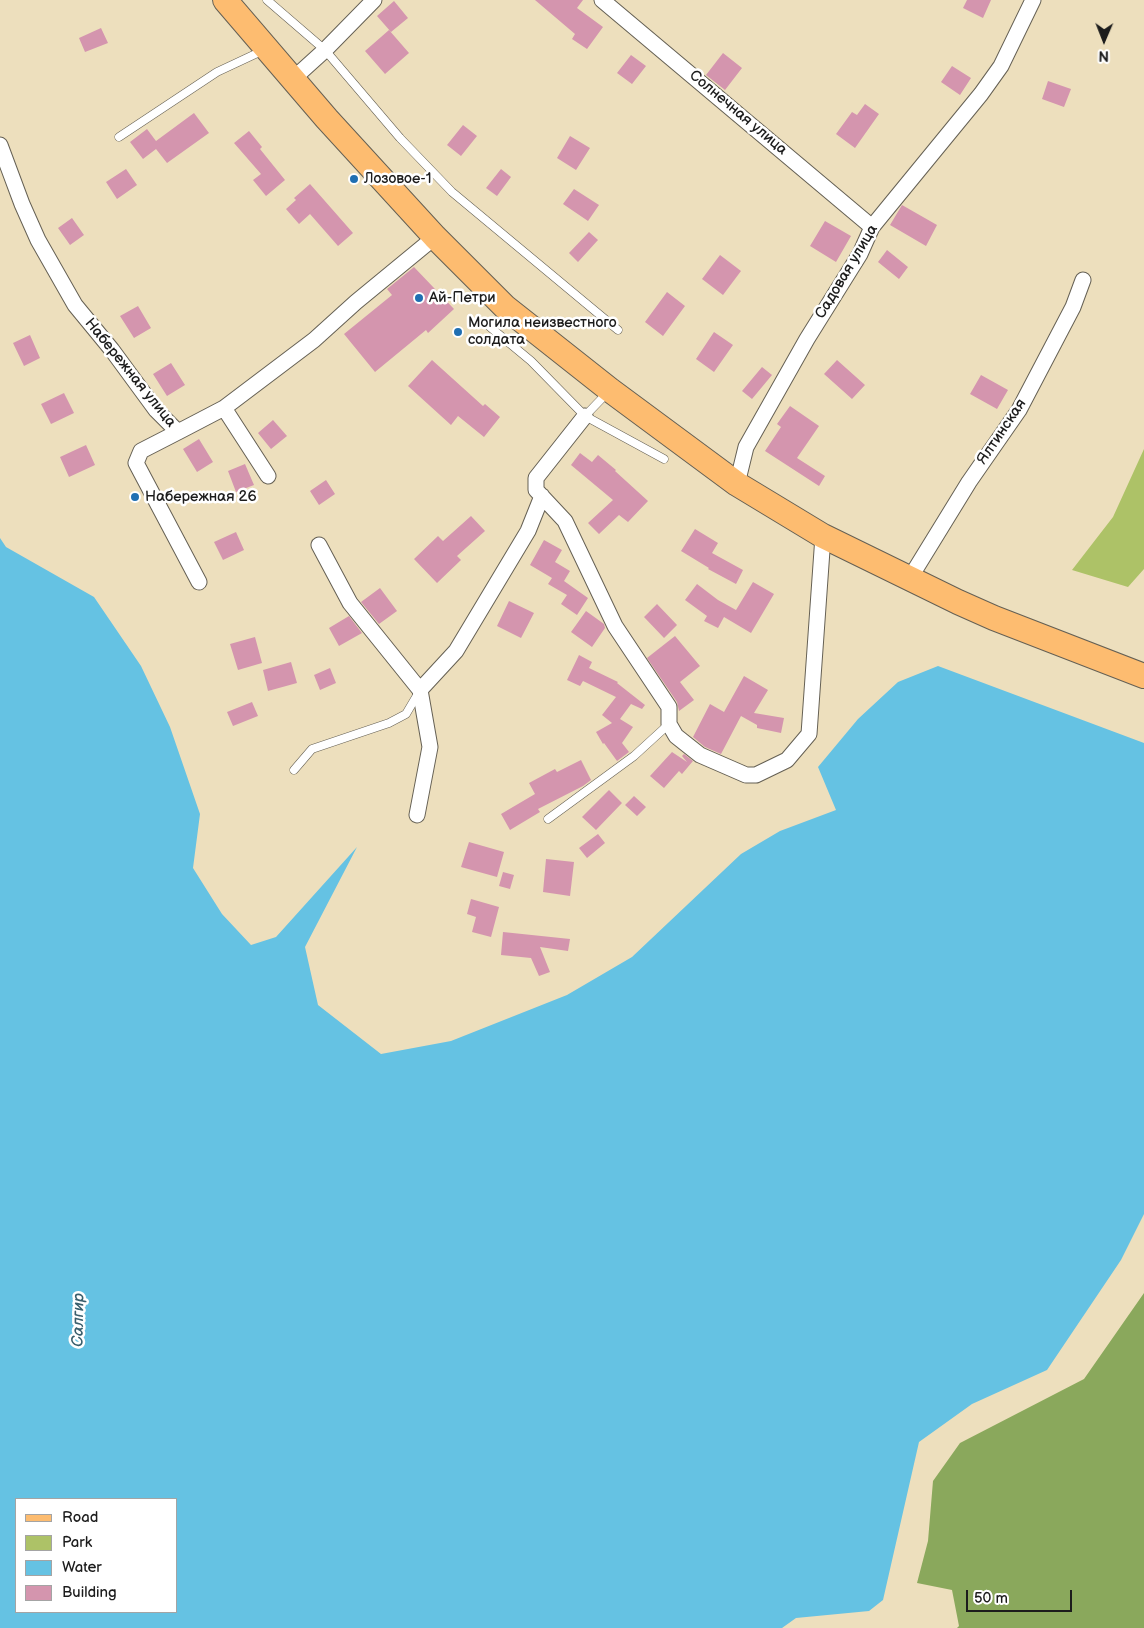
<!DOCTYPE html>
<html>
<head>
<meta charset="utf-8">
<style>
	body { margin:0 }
	#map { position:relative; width:1144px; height:1628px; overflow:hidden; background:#eddfbd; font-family:"Balsamiq Sans",sans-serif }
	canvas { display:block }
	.legend { position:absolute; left:15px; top:1498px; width:162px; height:115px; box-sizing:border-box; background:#fff; border:1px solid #a4a4a4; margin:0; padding:6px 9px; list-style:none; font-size:15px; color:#1c1c1c }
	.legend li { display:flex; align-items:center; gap:10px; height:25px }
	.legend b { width:25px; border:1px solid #a4a4a4 }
	.north { position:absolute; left:1079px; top:15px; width:50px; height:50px; -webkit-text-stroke:4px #fff; paint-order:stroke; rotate:181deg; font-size:14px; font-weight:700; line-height:20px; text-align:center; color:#1c1c1c }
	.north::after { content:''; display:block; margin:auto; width:18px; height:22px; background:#1c1c1c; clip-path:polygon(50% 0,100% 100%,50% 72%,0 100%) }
	.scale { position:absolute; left:966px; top:1590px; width:106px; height:22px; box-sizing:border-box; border:2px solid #1c1c1c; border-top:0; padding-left:6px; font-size:15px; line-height:18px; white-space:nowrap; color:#1c1c1c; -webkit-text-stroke:4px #fff; paint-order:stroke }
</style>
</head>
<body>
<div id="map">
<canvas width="1144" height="1628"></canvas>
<ul class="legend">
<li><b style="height:6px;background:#fdbc70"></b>Road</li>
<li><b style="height:14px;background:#adc267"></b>Park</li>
<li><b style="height:14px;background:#65c2e3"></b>Water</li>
<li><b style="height:14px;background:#d495ae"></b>Building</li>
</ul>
<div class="north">N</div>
<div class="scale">50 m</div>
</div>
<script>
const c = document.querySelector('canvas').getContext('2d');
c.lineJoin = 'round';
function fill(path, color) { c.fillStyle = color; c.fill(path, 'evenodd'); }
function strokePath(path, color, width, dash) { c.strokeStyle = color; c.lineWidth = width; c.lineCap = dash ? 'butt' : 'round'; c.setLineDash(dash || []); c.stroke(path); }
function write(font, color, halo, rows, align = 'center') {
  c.font = font + ' "Balsamiq Sans",sans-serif'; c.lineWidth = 5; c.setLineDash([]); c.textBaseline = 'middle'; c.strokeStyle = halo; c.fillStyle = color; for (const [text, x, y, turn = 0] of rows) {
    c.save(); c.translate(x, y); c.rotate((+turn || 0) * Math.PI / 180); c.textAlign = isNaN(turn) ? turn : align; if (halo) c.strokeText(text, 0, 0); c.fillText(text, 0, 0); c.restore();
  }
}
fill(new Path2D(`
	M1144 449V569L1128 587 1072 570 1113 517Z`), '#adc267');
fill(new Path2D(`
	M1144 1293V1628H957L959 1626 952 1590 917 1583 928 1541 933 1481 960 1443 1084 1379Z`), '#8aa85c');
fill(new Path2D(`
	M0 538 6 547 94 597 141 666 170 727 200 814 193 868 222 914 251 945 276 937 357 847 305 947 318 1005 381 1054 451 1041 567 995 632 957 741 854 780 831 836 810 818 767 858 719 898 682 938 666 1144 743V1214L1121 1260 1047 1370 972 1404 919 1442 883 1600 869 1611 796 1618 782 1628H0ZM16 1499H176V1612H16Z`), '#65c2e3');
fill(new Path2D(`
	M535 0H583L577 8 603 27 587 49 572 39 575 34Z
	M967 0H991L983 18 963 8Z
	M394 1 408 18 391 32 377 16Z
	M101 28 108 43 85 52 79 38Z
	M389 30 409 53 385 74 365 51Z
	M723 53 742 68 725 90 706 75Z
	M631 55 646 66 632 84 617 73Z
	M952 66 971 78 960 95 941 82Z
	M1048 81 1071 89 1064 107 1042 99Z
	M865 104 879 114 855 148 836 134 852 112 857 115Z
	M194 113 209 133 167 163 156 149 143 159 130 142 147 129 156 141Z
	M463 125 477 136 461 156 447 145Z
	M249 131 262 147 260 149 285 180 266 196 253 180 261 174 234 143Z
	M570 136 590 148 576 170 557 158Z
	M126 169 137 185 117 199 106 182Z
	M501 169 511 177 497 196 486 188Z
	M310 184 353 233 338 246 310 214 299 224 286 209 296 200 294 198Z
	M574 189 599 205 588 221 563 204Z
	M902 205 937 225 926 246 890 225Z
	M72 218 84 235 70 245 58 228Z
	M825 221 851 236 836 262 810 246Z
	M589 232 598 240 578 262 569 253Z
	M887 250 908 267 899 279 878 262Z
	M720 255 741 271 723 295 702 279Z
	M414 267 454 309 428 333 426 330 375 372 344 334 392 295 387 289Z
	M667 292 685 306 663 336 645 322Z
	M138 306 151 328 134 338 120 316Z
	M714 332 733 345 714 372 696 359Z
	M30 335 40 358 24 366 13 343Z
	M432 360 483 406 485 404 500 417 484 437 458 416 451 425 408 386Z
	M837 360 865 385 852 399 824 374Z
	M171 363 185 385 167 396 153 374Z
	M762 367 772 375 752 399 742 391Z
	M981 375 1008 390 997 409 970 394Z
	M64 393 74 413 51 424 41 404Z
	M790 406 819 426 797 458 825 476 819 486 765 451 781 427 777 424Z
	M273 420 287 436 271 449 258 433Z
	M199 439 213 462 197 472 183 449Z
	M86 445 95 465 69 477 60 457Z
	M580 453 592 462 598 455 616 470 615 471 648 501 628 522 619 515 599 534 588 523 613 500 571 465Z
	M245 464 254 485 236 492 228 471Z
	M326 480 335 494 319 505 310 491Z
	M471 516 485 531 457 556 461 560 437 583 414 559 438 536 443 541Z
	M695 529 718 543 712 553 743 570 736 584 708 569 709 568 681 551Z
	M236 532 244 550 223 560 214 542Z
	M544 540 562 550 555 562 570 571 564 581 588 598 577 615 561 604 567 595 548 584 552 578 530 565Z
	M753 582 774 594 751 633 724 617 718 628 704 621 707 616 685 600 697 584 718 600 736 610Z
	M380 588 397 611 379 624 361 602Z
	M509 601 534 613 521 638 497 626Z
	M657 604 677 625 664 638 644 617Z
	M586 611 604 624 605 628 592 647 571 632Z
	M349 616 362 633 339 646 329 628Z
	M675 636 700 666 680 682 694 700 679 711 677 702 647 658Z
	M255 637 262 663 238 670 230 644Z
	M579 655 592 662 589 668 618 682 617 683 645 705 642 709 631 704 620 719 633 727 622 743 629 752 617 761 604 743 603 744 596 732 612 723 602 715 616 697 583 681 580 686 567 680Z
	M291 662 297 683 268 691 263 670Z
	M330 668 336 683 320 690 314 675Z
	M744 676 768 690 754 713 784 718 781 733 757 728V725L741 716 721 754 705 747 693 737 710 704 724 712Z
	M252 702 258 716 233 726 227 712Z
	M672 752 687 762 682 756 684 754 693 761 682 774 679 771 664 788 650 776Z
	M581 760 591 780 583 786 538 809 540 812 510 830 501 814 535 794 529 783 555 769 557 772Z
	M609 790 622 803 596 830 582 817Z
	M634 796 646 807 637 816 625 805Z
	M598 834 605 843 587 858 579 848Z
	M469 842 504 852 497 877 461 867Z
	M546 859 574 862 570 896 543 892Z
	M503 872 514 875 510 889 499 886Z
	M471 899 499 907 491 937 472 932 476 917 467 914Z
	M503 932 570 939 568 951 540 947 550 972 539 976 531 958 501 955Z`), '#d495ae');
const lane = new Path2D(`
	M267 0 325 50 400 138 452 192 618 330
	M119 137 217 72 264 50
	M490 327 531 361 585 416 664 459
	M585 416 609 391
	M294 770 312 749 389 723 406 714 419 692
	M548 819 634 756 669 724`);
const street = new Path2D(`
	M602 0 872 227
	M293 79 325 50 374 0
	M0 145 22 204 38 240 75 305 112 350 156 410 178 432 141 451 136 463 199 582
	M224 408 268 476
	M585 416 536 478V490L565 521 615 626 669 707V724L676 736 700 755 746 775H756L787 760 809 734 823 536
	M178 432 224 408 314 340 356 302 435 237
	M737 484 746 447 807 339 860 254 872 227 981 94 1001 66 1033 0
	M319 545 350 603 420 690 430 747 417 815
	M910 578 969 482 1019 410 1073 307 1083 280
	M420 690 456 651 528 531 542 496`);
const primary = new Path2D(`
	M225 0 327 119 435 237 505 307 610 390 737 484 823 536 958 602 994 618 1144 676`);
strokePath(lane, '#656054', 9);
strokePath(street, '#656054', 17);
strokePath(primary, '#656054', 26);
strokePath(lane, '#fff', 8);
strokePath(street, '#fff', 15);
strokePath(primary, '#fdbc70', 24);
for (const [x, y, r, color] of [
	[354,179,5,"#1f6fb2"],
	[419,298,5,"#1f6fb2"],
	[458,332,5,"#1f6fb2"],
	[135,497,5,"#1f6fb2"]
]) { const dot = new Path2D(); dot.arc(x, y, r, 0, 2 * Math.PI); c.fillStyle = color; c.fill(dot); strokePath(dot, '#fff', 2); }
write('15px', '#1c1c1c', '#fff', [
	["Солнечная улица",738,113,40],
	["Садовая улица",847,272,-59],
	["Набережная улица",130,373,51],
	["Ялтинская",1002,432,-56]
]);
write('15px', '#1c1c1c', '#fff', [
	["Лозовое-1",364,179],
	["Ай-Петри",429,298],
	["Могила неизвестного",468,323],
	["солдата",468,340],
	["Набережная 26",145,497]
], 'left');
write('italic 16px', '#395e6c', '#fff', [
	["Салгир",79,1320,-89]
]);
</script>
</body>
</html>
